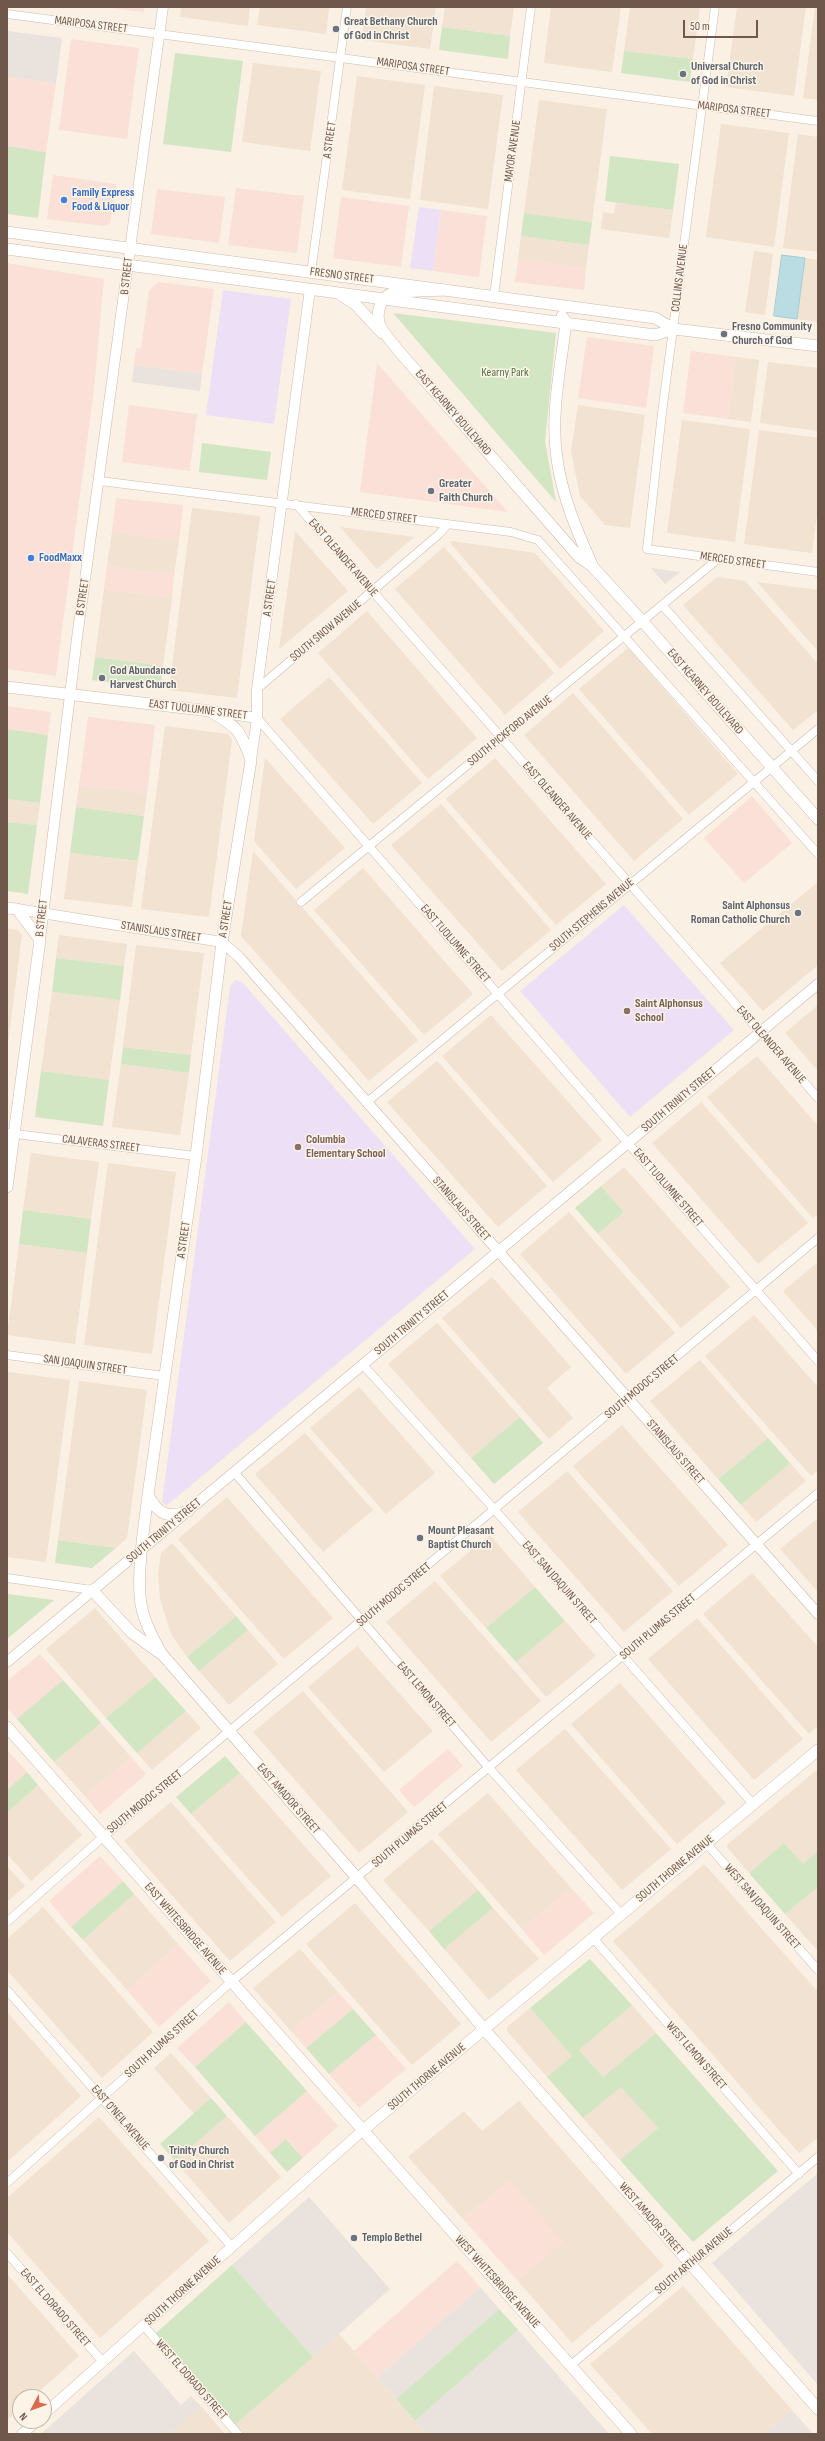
<!DOCTYPE html>
<html>
<head>
<meta charset="utf-8">
<style>
	body { margin:0 }
	#map { position:relative; width:825px; height:2441px; overflow:hidden; background:#faf0e3; font-family:"Sofia Sans Condensed",sans-serif }
	canvas { display:block }
	.frame { position:absolute; inset:0; border:8px solid #70574b; pointer-events:none }
	.north { position:absolute; left:12px; top:2389px; width:40px; height:40px; box-sizing:border-box; background:#fdf4e8; border:1px solid #c5b5a9; border-radius:50%; rotate:229deg; font-size:11px; font-weight:700; line-height:16px; text-align:center; color:#70574b }
	.north::after { content:''; display:block; margin:auto; width:14px; height:18px; background:#db6a50; clip-path:polygon(50% 0,100% 100%,50% 72%,0 100%) }
	.scale { position:absolute; left:683px; top:20px; width:75px; height:18px; box-sizing:border-box; border:2px solid #70574b; border-top:0; padding-left:5px; font-size:12px; line-height:14px; white-space:nowrap; color:#70574b; -webkit-text-stroke:3px #fdf4e8; paint-order:stroke }
</style>
</head>
<body>
<div id="map">
<canvas width="825" height="2441"></canvas>
<div class="frame"></div>
<div class="north">N</div>
<div class="scale">50 m</div>
</div>
<script>
const c = document.querySelector('canvas').getContext('2d');
c.lineJoin = 'round';
function fill(path, color) { c.fillStyle = color; c.fill(path, 'evenodd'); }
function strokePath(path, color, width, dash) { c.strokeStyle = color; c.lineWidth = width; c.lineCap = dash ? 'butt' : 'round'; c.setLineDash(dash || []); c.stroke(path); }
function write(font, color, halo, rows, align = 'center') {
  c.font = font + ' "Sofia Sans Condensed",sans-serif'; c.lineWidth = 3; c.setLineDash([]); c.textBaseline = 'middle'; c.strokeStyle = halo; c.fillStyle = color; for (const [text, x, y, turn = 0] of rows) {
    c.save(); c.translate(x, y); c.rotate((+turn || 0) * Math.PI / 180); c.textAlign = isNaN(turn) ? turn : align; if (halo) c.strokeText(text, 0, 0); c.fillText(text, 0, 0); c.restore();
  }
}
fill(new Path2D(`
	M181 7H250L248 26 180 17Z
	M260 7H329L326 34 257 25Z
	M366 7H436L430 49 362 40Z
	M445 7H514L510 36 442 27Z
	M551 7H621L612 72 544 63Z
	M630 7H700L693 59 624 51Z
	M737 7H806L794 96 726 87Z
	M815 7H818V100L803 98Z
	M253 63 321 71 310 151 242 142Z
	M357 76 425 85 410 199 342 190Z
	M434 86 503 95 488 209 420 200Z
	M539 100 607 109 592 222 524 213Z
	M721 124 789 133 774 247 706 237Z
	M798 134 818 137V252L783 248Z
	M616 202 673 210 669 238 601 229 603 212 614 214Z
	M521 236 589 245 586 268 518 259Z
	M754 251 773 254 765 315 745 312Z
	M805 258 818 260V322L797 319Z
	M736 357 759 360 751 422 728 419Z
	M768 362 818 368V431L760 423Z
	M578 405 645 415 630 528 605 525 580 496 571 451Z
	M682 420 750 429 735 542 667 533Z
	M759 430 818 438V507L812 553 744 544Z
	M192 508 260 516 237 698 169 690Z
	M340 527 414 537 377 569Z
	M295 531 348 591 279 649 285 608Z
	M112 532 179 541 174 575 107 566Z
	M452 541 535 553 604 631 560 669 450 543Z
	M444 547 554 673 505 715 395 589Z
	M717 577 745 581 818 664V710L793 730 683 605Z
	M757 582 818 590V651L808 640Z
	M104 589 172 598 163 666 95 657Z
	M367 611 477 738 428 779 318 653Z
	M628 648 738 774 689 815 579 689Z
	M329 677 422 783 373 824 280 719Z
	M573 693 683 819 634 861 524 735Z
	M165 726 228 734 232 740 209 917 141 909Z
	M265 758 345 848 296 889 254 841Z
	M495 758 606 884 556 925 446 799Z
	M79 785 147 793 144 816 76 807Z
	M7 799 40 803 37 825 7 822Z
	M441 804 551 930 502 971 391 845Z
	M253 851 418 1040 369 1081 241 936Z
	M70 853 138 861 132 907 64 899Z
	M363 868 473 994 424 1035 314 910Z
	M818 882V965L763 1011 720 963Z
	M7 928 18 930 22 935 7 1051Z
	M59 935 127 944 124 966 56 958Z
	M136 945 204 953 191 1055 123 1047Z
	M52 992 120 1000 109 1080 41 1071Z
	M818 1005V1071L785 1033Z
	M491 1015 602 1140 553 1182 442 1056Z
	M757 1056 818 1126V1214L813 1218 707 1097Z
	M437 1061 547 1186 498 1227 387 1102Z
	M121 1064 189 1073 180 1135 112 1127Z
	M701 1102 808 1223 758 1264 652 1143Z
	M31 1153 99 1162 91 1219 23 1210Z
	M108 1163 176 1172 152 1354 84 1345Z
	M624 1167 730 1287 681 1328 598 1234 624 1212 601 1186Z
	M569 1212 675 1333 626 1374 520 1254Z
	M19 1244 87 1253 75 1344 7 1335Z
	M818 1262V1331L783 1291Z
	M492 1277 571 1367 547 1388 573 1418 549 1439 442 1318Z
	M754 1315 818 1387V1470L811 1476 705 1356Z
	M437 1323 520 1417 471 1458 388 1364Z
	M700 1360 768 1438 718 1479 650 1401Z
	M7 1372 70 1380 46 1562 7 1557Z
	M79 1381 147 1390 127 1538 116 1548 58 1540Z
	M359 1387 435 1473 386 1514 310 1428Z
	M622 1425 728 1545 679 1586 573 1466Z
	M305 1433 373 1510 323 1552 255 1474Z
	M790 1463 806 1481 756 1522 741 1505Z
	M567 1471 673 1591 624 1632 518 1512Z
	M227 1497 333 1618 284 1659 178 1539Z
	M818 1518V1592L780 1549Z
	M490 1535 535 1587 486 1628 440 1576Z
	M172 1543 236 1616 187 1657 171 1634 160 1599 158 1574 161 1553Z
	M752 1573 818 1647V1726L809 1734 703 1614Z
	M435 1581 541 1701 491 1742 386 1622Z
	M95 1608 155 1677 106 1718 46 1649Z
	M697 1618 803 1739 754 1780 648 1659Z
	M565 1621 596 1656 546 1697 516 1662Z
	M248 1630 278 1664 229 1705 199 1671Z
	M357 1646 433 1731 384 1772 308 1687Z
	M620 1683 726 1803 677 1844 571 1724Z
	M303 1691 408 1812 359 1853 253 1732Z
	M186 1711 201 1728 152 1770 137 1753Z
	M101 1723 131 1757 85 1796 54 1762Z
	M565 1729 671 1849 622 1890 516 1770Z
	M818 1769V1851L803 1864 784 1843 749 1873 727 1847 728 1844Z
	M240 1773 331 1876 282 1917 191 1814Z
	M38 1785 82 1835 31 1881 7 1854V1813Z
	M488 1793 571 1888 522 1929 438 1834Z
	M171 1802 276 1922 230 1961 124 1841Z
	M432 1839 478 1890 429 1931 383 1880Z
	M703 1865 706 1866 818 1992V2137L799 2153 613 1941Z
	M7 1866 25 1886 7 1902Z
	M818 1887V1951L785 1914Z
	M134 1894 178 1944 127 1990 83 1940Z
	M355 1903 461 2024 412 2065 306 1944Z
	M43 1907 153 2032 102 2078 7 1970V1939Z
	M493 1908 539 1959 489 2000 444 1949Z
	M300 1949 338 1992 291 2031 253 1988Z
	M632 2005 656 2033 603 2077 579 2050Z
	M530 2008 572 2056 547 2077 507 2031V2027Z
	M7 2012 81 2096 7 2162Z
	M171 2053 211 2098 194 2114 154 2068Z
	M621 2086 658 2128 620 2160 583 2118Z
	M519 2101 664 2266 572 2343 518 2281 563 2242 509 2181 463 2219 408 2157 464 2111 482 2131Z
	M227 2116 281 2177 229 2223 175 2161Z
	M99 2117 209 2241 100 2338 7 2232V2198Z
	M7 2274 79 2356 33 2397H20V2408L7 2420Z
	M683 2286 792 2410 764 2434H652L590 2364Z
	M339 2334 426 2434H243L235 2425Z
	M201 2406 225 2434H169Z`), '#f1e2d2');
fill(new Path2D(`
	M103 7H144V12Z
	M71 39 139 48 127 139 59 130Z
	M7 77 56 83 46 152 7 146Z
	M53 175 116 184 110 224 104 226 47 219Z
	M236 188 304 196 297 253 228 245Z
	M157 189 225 197 219 243 151 234Z
	M341 197 409 206 401 267 333 258Z
	M441 210 487 216 479 277 433 271Z
	M518 259 586 268 584 290 515 282Z
	M7 263 104 279 94 389 56 676 7 669Z
	M159 282 214 289 202 374 134 365 136 348 141 349 149 290Z
	M587 337 654 346 646 408 578 398Z
	M691 351 736 357 728 419 683 413Z
	M377 363 447 443 508 512 360 492Z
	M129 405 197 414 190 471 122 462Z
	M116 498 183 505 179 541 112 532Z
	M107 566 174 575 172 598 104 589Z
	M7 706 51 712 48 735 7 729Z
	M88 717 155 725 147 793 79 785Z
	M752 796 792 843 744 883 704 838Z
	M40 1654 63 1680 17 1719 7 1708V1681Z
	M448 1749 463 1766 414 1807 399 1790Z
	M7 1750 27 1772 7 1790Z
	M131 1757 146 1774 100 1814 85 1796Z
	M100 1856 123 1881 71 1927 49 1901Z
	M571 1888 594 1913 544 1955 522 1929Z
	M178 1944 211 1981 159 2027 127 1990Z
	M338 1992 353 2009 306 2048 291 2031Z
	M229 2002 246 2022 195 2067 177 2048Z
	M376 2035 406 2069 359 2108 329 2074Z
	M307 2091 338 2126 303 2158 287 2139 270 2153 255 2136Z
	M509 2181 564 2242 518 2281 463 2219Z
	M457 2261 480 2287 377 2378 354 2351Z`), '#fae0d7');
fill(new Path2D(`
	M7 31 62 38 56 83 7 77Z
	M134 365 202 374 200 391 132 382Z
	M651 568 680 572 665 584Z
	M818 2173V2385L712 2263Z
	M309 2197 390 2289 313 2357 232 2265Z
	M480 2287 499 2309 396 2399 377 2378Z
	M518 2330 609 2434H426L415 2421Z
	M134 2351 181 2405 191 2396 201 2406 169 2434H41Z
	M792 2410 813 2434H764Z`), '#eae3dd');
fill(new Path2D(`
	M419 207 441 210 433 271 410 268Z
	M223 290 291 299 274 424 206 415Z
	M624 905 734 1030 630 1117 520 991Z
	M235 980 242 982 475 1249 166 1506 162 1502 230 986Z`), '#ede0f6');
fill(new Path2D(`
	M442 27 510 36 508 59 439 50Z
	M624 51 693 59 690 82 621 73Z
	M175 53 243 61 231 152 163 144Z
	M7 146 46 152 38 218 7 214Z
	M610 156 679 164 673 210 605 201Z
	M524 213 592 222 589 245 521 236Z
	M393 313 556 333 545 441 556 502Z
	M202 443 271 452 267 480 199 472Z
	M95 657 163 666 160 689 92 680Z
	M7 729 48 735 40 803 7 799Z
	M76 807 144 816 138 861 70 853Z
	M7 822 37 825 28 894 7 891Z
	M56 958 124 966 120 1000 52 992Z
	M123 1047 191 1055 189 1073 121 1064Z
	M41 1071 109 1080 103 1126 35 1117Z
	M601 1186 624 1212 598 1234 575 1208Z
	M23 1210 91 1219 87 1253 19 1244Z
	M520 1417 543 1443 494 1484 471 1458Z
	M768 1438 790 1463 741 1505 718 1479Z
	M58 1540 116 1548 92 1568 55 1563Z
	M535 1587 565 1621 516 1662 486 1628Z
	M7 1594 54 1600 7 1639Z
	M236 1616 248 1630 199 1671 187 1657Z
	M155 1677 186 1711 137 1753 106 1718Z
	M63 1680 101 1723 54 1762 17 1719Z
	M225 1756 240 1773 191 1814 176 1797Z
	M27 1772 38 1785 7 1813V1790Z
	M784 1843 803 1864 818 1851V1887L785 1914 749 1873Z
	M123 1881 134 1894 83 1940 71 1927Z
	M478 1890 493 1908 444 1949 429 1931Z
	M590 1959 632 2005 579 2050 603 2077 656 2033 778 2171 693 2242 620 2160 658 2128 621 2087 583 2118 547 2077 572 2056 530 2008Z
	M353 2009 376 2035 329 2074 306 2048Z
	M246 2022 307 2091 255 2136 195 2067Z
	M211 2098 227 2116 175 2161 160 2144Z
	M286 2139 303 2158 287 2172 270 2153Z
	M232 2265 313 2357 235 2425 155 2334Z
	M499 2309 518 2330 415 2421 396 2399Z`), '#d2e6c3');
const water = new Path2D(`
	M782 255 805 258 797 319 774 316Z`);
fill(water, '#b9dde2');
strokePath(water, '#a0cdd3', 1);
const minor = new Path2D(`
	M715 7 662 413 647 549 818 572
	M7 14 818 121
	M311 273 347 7
	M494 296 531 7
	M100 481 511 532 538 540 818 854
	M296 504 818 1098
	M663 606 818 781
	M257 689 438 535 448 524
	M257 718 818 1361
	M301 902 718 559
	M367 1102 818 729
	M7 1133 196 1156
	M7 1355 164 1376
	M363 1365 495 1510 753 1804
	M234 1472 489 1768 621 1914
	M7 1578 92 1590
	M706 1843 818 1970
	M7 1922 104 1836 818 1238
	M593 1938 799 2174
	M7 1990 232 2247
	M7 2183 231 1982 818 1493
	M7 2253 103 2362
	M144 2326 238 2434
	M571 2365 818 2157`);
const tertiary = new Path2D(`
	M211 711 257 718
	M251 760 257 718V689L310 289
	M17 909 222 942 239 957 818 1614
	M40 940 77 638 163 7
	M7 1662 818 984
	M44 2414 362 2131
	M22 2434 37 2421`);
const secondary = new Path2D(`
	M7 232 655 318 674 329
	M7 249 655 335 674 329 818 346
	M446 290 395 292C382 296 376 309 379 323 382 334 419 374 429 385 479 442 529 499 579 557L592 566 643 622 818 819
	M341 295 355 304 382 333
	M562 316 566 322C561 367 550 414 557 459 562 496 577 531 592 565
	M7 687 210 711C238 728 240 729 251 760L222 942 196 1156 148 1495C144 1528 138 1563 140 1596 141 1616 152 1636 161 1653L357 1878 484 2029 818 2409
	M7 908 17 909 40 940 7 1187
	M148 1495C158 1514 167 1519 188 1511
	M92 1590 132 1633 160 1653
	M7 1727 631 2434
	M362 2131 818 1750`);
strokePath(minor, '#cdbaad', 9);
strokePath(tertiary, '#cdbaad', 11);
strokePath(secondary, '#cfb9ab', 12);
strokePath(minor, '#fff', 8);
strokePath(tertiary, '#fff', 10);
strokePath(secondary, '#fff', 11);
for (const [x, y, r, color] of [
	[336,29,4,"#6b7280"],
	[683,74,4,"#6b7280"],
	[64,200,4,"#3f7fe0"],
	[724,334,4,"#6b7280"],
	[431,491,4,"#6b7280"],
	[31,558,4,"#3f7fe0"],
	[102,678,4,"#6b7280"],
	[798,913,4,"#6b7280"],
	[627,1011,4,"#8d6e63"],
	[298,1147,4,"#8d6e63"],
	[420,1538,4,"#6b7280"],
	[161,2158,4,"#6b7280"],
	[354,2238,4,"#6b7280"]
]) { const dot = new Path2D(); dot.arc(x, y, r, 0, 2 * Math.PI); c.fillStyle = color; c.fill(dot); strokePath(dot, '#fdf4e8', 1.5); }
write('bold 12px', '#5b616d', '#fdf4e8', [
	["Great Bethany Church",344,22],
	["of God in Christ",344,36],
	["Universal Church",691,67],
	["of God in Christ",691,81],
	["Fresno Community",732,327],
	["Church of God",732,341],
	["Greater",439,484],
	["Faith Church",439,498],
	["God Abundance",110,671],
	["Harvest Church",110,685],
	["Saint Alphonsus",790,906,"right"],
	["Roman Catholic Church",790,920,"right"],
	["Mount Pleasant",428,1531],
	["Baptist Church",428,1545],
	["Trinity Church",169,2151],
	["of God in Christ",169,2165],
	["Templo Bethel",362,2238]
], 'left');
write('12px', '#70574b', '#fdf4e8', [
	["MARIPOSA STREET",91,25,7],
	["MARIPOSA STREET",413,67,8],
	["MARIPOSA STREET",734,110,7],
	["A STREET",330,140,-82],
	["MAYOR AVENUE",513,151,-82],
	["B STREET",127,276,-84],
	["FRESNO STREET",342,276,7],
	["COLLINS AVENUE",680,278,-83],
	["EAST KEARNEY BOULEVARD",453,413,49],
	["MERCED STREET",384,516,7],
	["EAST OLEANDER AVENUE",343,558,49],
	["MERCED STREET",733,561,8],
	["B STREET",83,597,-82],
	["A STREET",270,598,-82],
	["SOUTH SNOW AVENUE",326,631,-40],
	["EAST KEARNEY BOULEVARD",705,692,49],
	["EAST TUOLUMNE STREET",198,710,7],
	["SOUTH PICKFORD AVENUE",510,731,-39],
	["EAST OLEANDER AVENUE",557,801,49],
	["SOUTH STEPHENS AVENUE",592,915,-40],
	["B STREET",42,918,-84],
	["A STREET",226,919,-81],
	["STANISLAUS STREET",161,932,9],
	["EAST TUOLUMNE STREET",455,944,49],
	["EAST OLEANDER AVENUE",771,1045,49],
	["SOUTH TRINITY STREET",679,1100,-40],
	["CALAVERAS STREET",101,1144,7],
	["EAST TUOLUMNE STREET",668,1188,49],
	["STANISLAUS STREET",461,1209,49],
	["A STREET",184,1240,-82],
	["SOUTH TRINITY STREET",412,1323,-40],
	["SAN JOAQUIN STREET",85,1365,8],
	["SOUTH MODOC STREET",642,1387,-40],
	["STANISLAUS STREET",675,1452,49],
	["SOUTH TRINITY STREET",164,1531,-40],
	["EAST SAN JOAQUIN STREET",559,1583,49],
	["SOUTH MODOC STREET",394,1595,-40],
	["SOUTH PLUMAS STREET",658,1627,-40],
	["EAST LEMON STREET",426,1695,49],
	["EAST AMADOR STREET",288,1799,49],
	["SOUTH MODOC STREET",145,1802,-39],
	["SOUTH PLUMAS STREET",410,1835,-40],
	["SOUTH THORNE AVENUE",675,1869,-40],
	["WEST SAN JOAQUIN STREET",762,1907,49],
	["EAST WHITESBRIDGE AVENUE",185,1929,49],
	["SOUTH PLUMAS STREET",162,2044,-42],
	["WEST LEMON STREET",696,2056,49],
	["SOUTH THORNE AVENUE",427,2077,-40],
	["EAST O'NEIL AVENUE",120,2118,49],
	["WEST AMADOR STREET",651,2219,49],
	["SOUTH ARTHUR AVENUE",694,2261,-40],
	["WEST WHITESBRIDGE AVENUE",497,2282,48],
	["SOUTH THORNE AVENUE",183,2291,-42],
	["EAST EL DORADO STREET",55,2308,49],
	["WEST EL DORADO STREET",191,2380,49]
]);
write('bold 12px', '#366cbe', '#fdf4e8', [
	["Family Express",72,193],
	["Food & Liquor",72,207],
	["FoodMaxx",39,558]
], 'left');
write('12px', '#547544', '#fdf4e8', [
	["Kearny Park",505,373]
]);
write('bold 12px', '#785e54', '#fdf4e8', [
	["Saint Alphonsus",635,1004],
	["School",635,1018],
	["Columbia",306,1140],
	["Elementary School",306,1154]
], 'left');
</script>
</body>
</html>
